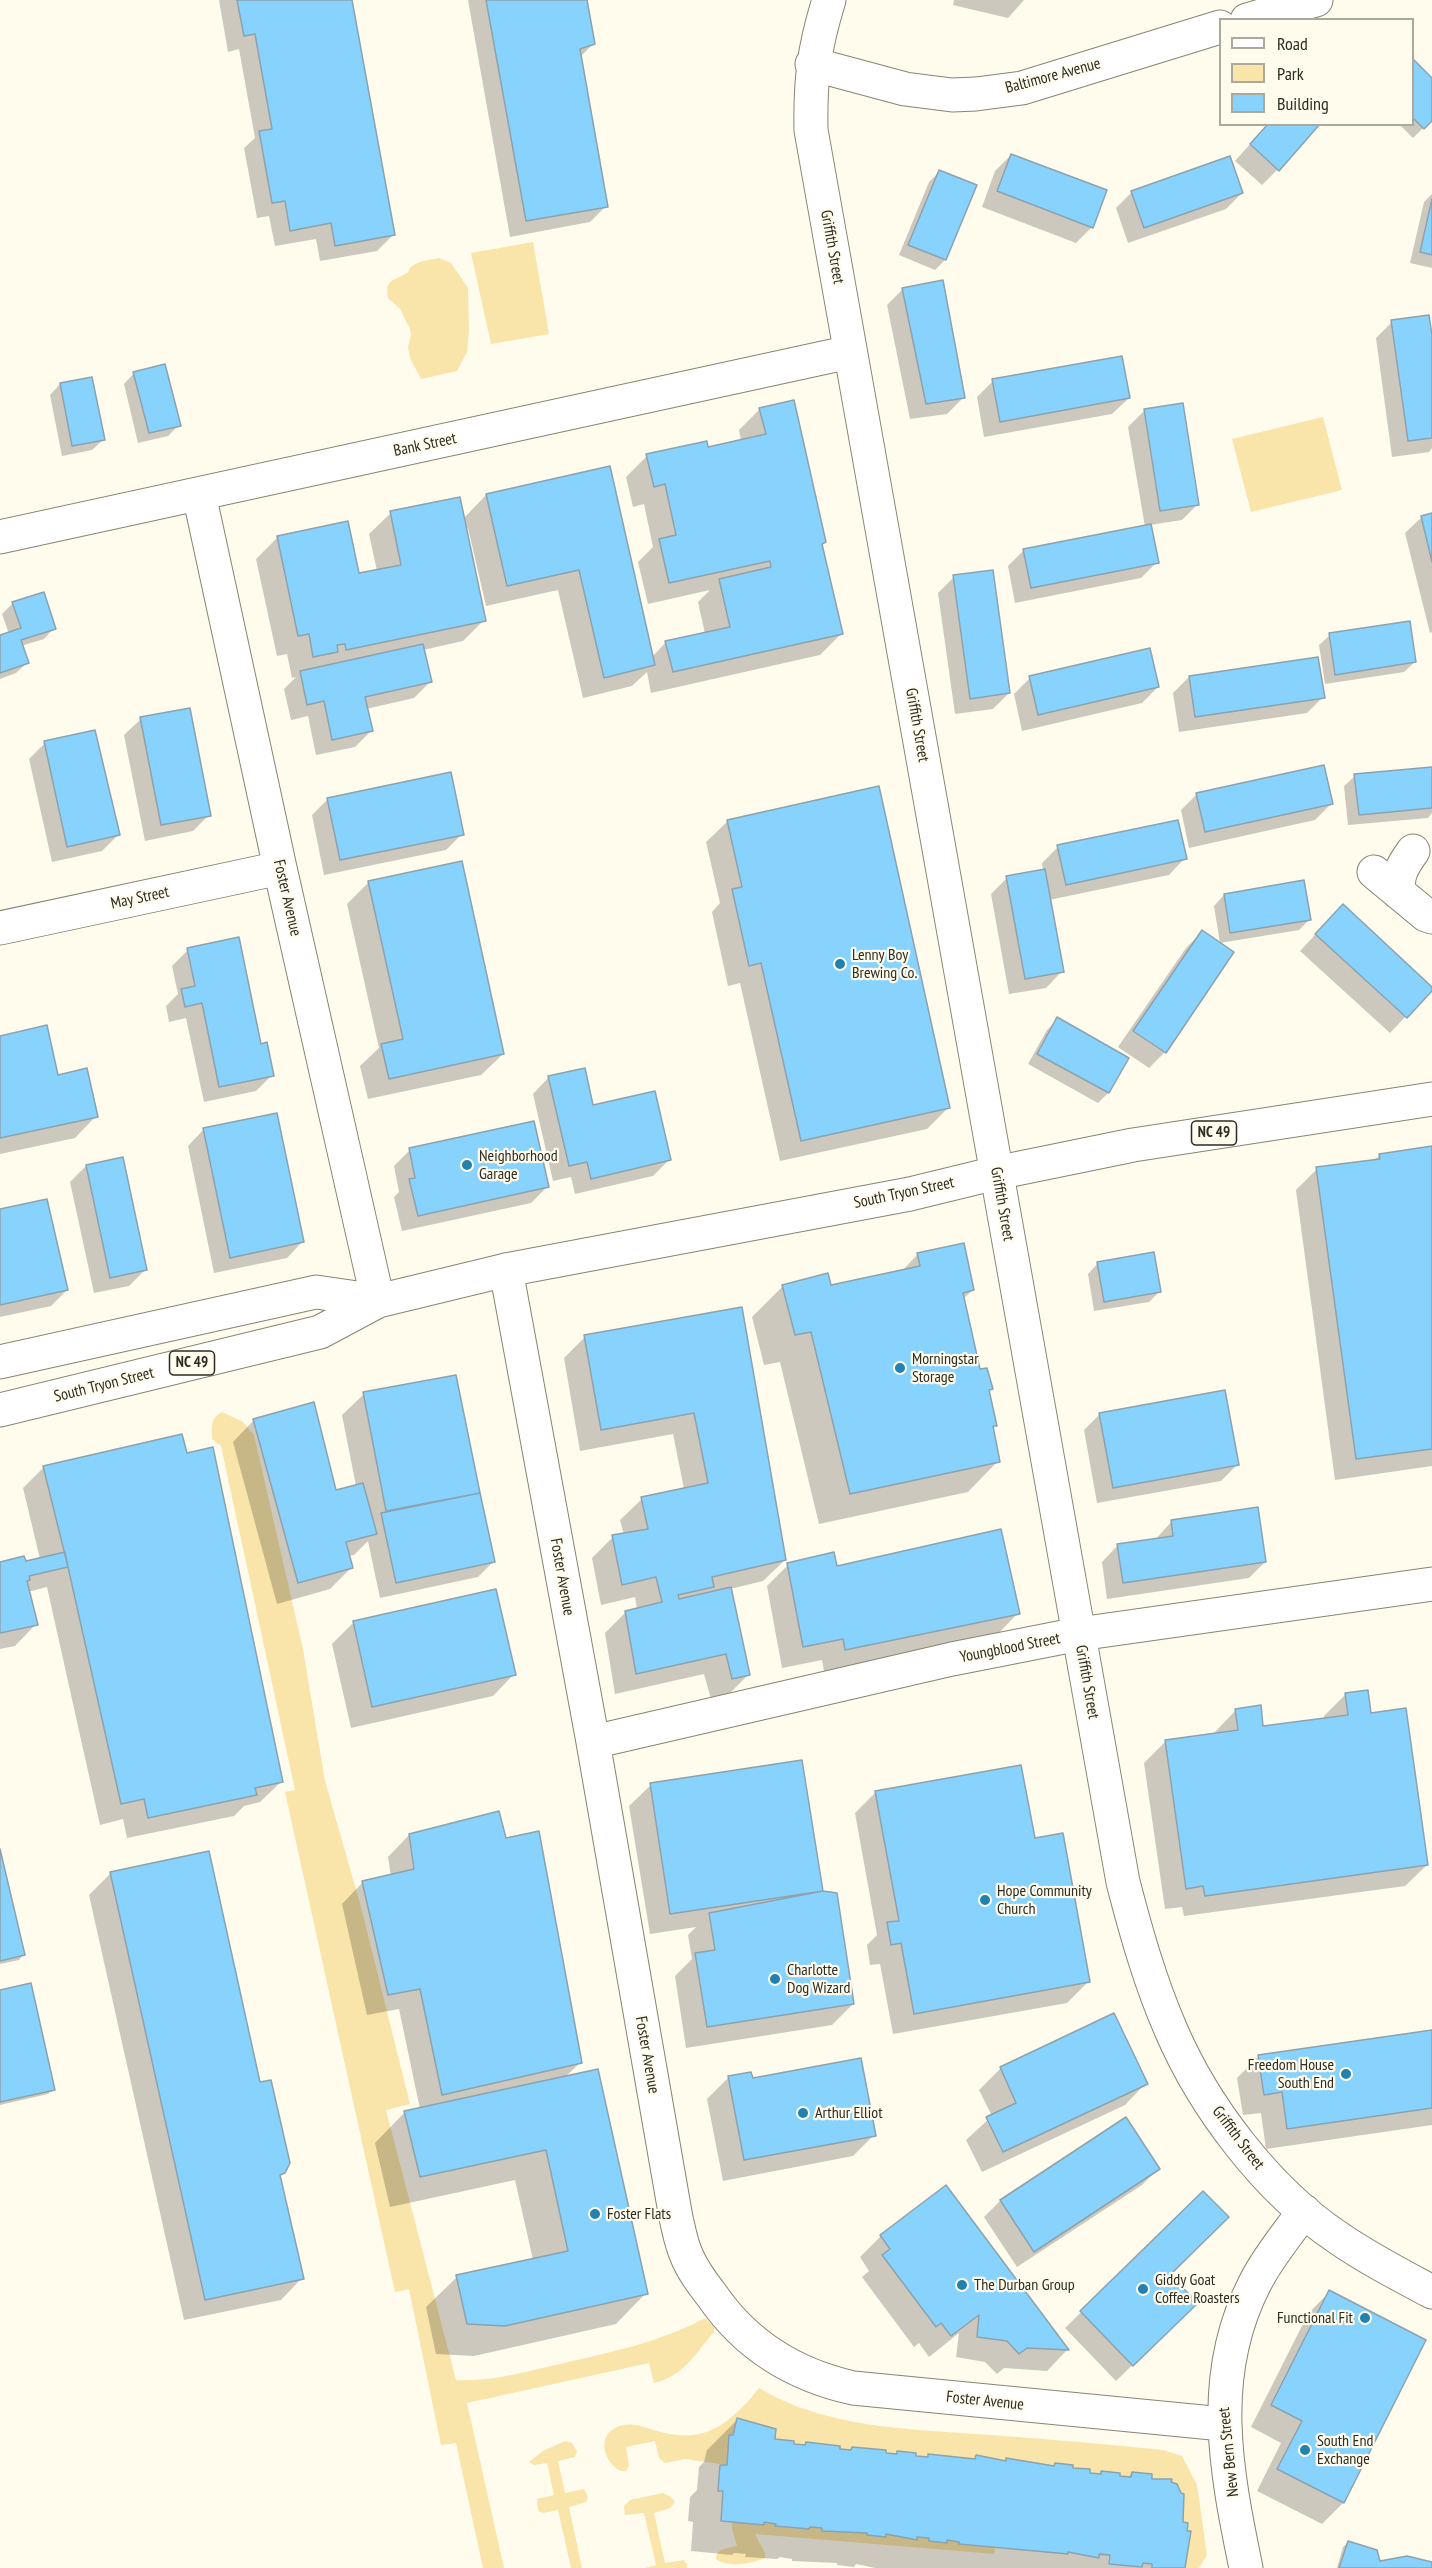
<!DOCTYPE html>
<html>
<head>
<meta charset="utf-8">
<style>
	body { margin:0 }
	#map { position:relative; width:1432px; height:2568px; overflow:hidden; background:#fffbed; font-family:"PT Sans Narrow",sans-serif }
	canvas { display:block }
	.legend { position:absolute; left:1219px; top:18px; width:195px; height:108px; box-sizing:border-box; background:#fffbed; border:2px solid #aba89c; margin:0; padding:8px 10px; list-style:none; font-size:18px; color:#2d2b22 }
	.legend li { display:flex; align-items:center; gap:12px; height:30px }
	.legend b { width:30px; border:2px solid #aba89c }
</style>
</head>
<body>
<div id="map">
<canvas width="1432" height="2568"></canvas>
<ul class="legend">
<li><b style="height:8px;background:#fff"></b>Road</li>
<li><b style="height:16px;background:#f9e5a9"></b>Park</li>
<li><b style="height:16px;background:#87d3fe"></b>Building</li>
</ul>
</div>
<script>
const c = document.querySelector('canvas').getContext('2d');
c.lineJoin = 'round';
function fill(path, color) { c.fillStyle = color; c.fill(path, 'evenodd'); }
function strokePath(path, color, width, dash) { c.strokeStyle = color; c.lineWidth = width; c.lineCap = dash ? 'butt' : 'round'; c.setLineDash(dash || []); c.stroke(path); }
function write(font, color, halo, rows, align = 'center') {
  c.font = font + ' "PT Sans Narrow",sans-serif'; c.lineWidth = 4.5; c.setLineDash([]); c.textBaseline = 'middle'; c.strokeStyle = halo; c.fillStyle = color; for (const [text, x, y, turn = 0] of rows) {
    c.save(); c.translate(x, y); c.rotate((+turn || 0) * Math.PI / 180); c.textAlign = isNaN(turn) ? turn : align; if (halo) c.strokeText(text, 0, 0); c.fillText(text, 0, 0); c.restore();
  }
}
fill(new Path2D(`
	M533 242 549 334 491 344 471 253Z
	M439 258 451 263 468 288 469 330 467 352 457 371 421 379 410 358 408 347 411 334 410 329 400 309 388 298C385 279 392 282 405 274 411 271 407 271 411 267 419 260 430 260 439 258Z
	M1323 417 1342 490 1251 512 1232 439Z
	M222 1412 243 1422 254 1435 303 1649 325 1781 361 1907 410 2104 386 2110 456 2380C492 2382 525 2372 560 2364 611 2352 658 2343 705 2318L714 2327V2332C695 2354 684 2376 654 2383L649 2363 467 2403 504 2568H483L456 2443 441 2445 409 2289 395 2292 285 1792 295 1790 221 1446 212 1439C212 1427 210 1418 222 1412Z
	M759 2388C826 2429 913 2429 990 2435 1048 2439 1105 2444 1163 2450L1182 2456 1197 2485 1207 2555 1199 2568H1184L1170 2563 996 2544 994 2554 755 2534 765 2553V2558C751 2564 727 2568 716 2559 716 2548 729 2548 737 2546L732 2529 735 2442 729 2440 727 2465 685 2459 665 2463 659 2458 655 2441 626 2447 629 2465 626 2471H621C604 2463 596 2436 617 2427 631 2421 643 2427 657 2431 705 2445 730 2424 759 2388Z
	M565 2441 572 2443 577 2451 575 2457 558 2461 565 2493 584 2489 588 2497 586 2502 569 2507 582 2568H571L558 2510 543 2513 538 2511 537 2499 554 2495 547 2463 534 2465 529 2462 543 2451Z
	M663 2493 671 2497 675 2502 670 2508 654 2513 665 2563 684 2560 687 2564V2568H645L656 2565 644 2513 625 2515 624 2506 630 2500Z`), '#f9e5a9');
fill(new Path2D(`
	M219 0H351L393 235 377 251 320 261 316 239 275 246 269 216 257 218 244 148 255 138 239 49 228 52Z
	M468 0H586L594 43 580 57 606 206 590 222 510 237Z
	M954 0H1024L1008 18 953 5Z
	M1412 61 1432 80V119L1413 138 1399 124H1412Z
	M1268 124 1277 170 1262 185 1235 161Z
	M1011 155 1092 227 1076 243 982 207 995 171Z
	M940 171 945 260 935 270 899 255 929 182Z
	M1132 192 1242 193 1226 209 1128 243 1116 208Z
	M1432 194V268L1410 263 1424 202Z
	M903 289 963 398 947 414 910 419 887 305Z
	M1392 322 1432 345V448L1429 452 1392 457 1376 338Z
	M134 373 179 425 168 436 138 443 124 384Z
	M993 381 1129 398 1112 414 984 437 977 397Z
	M60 384 103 440 92 450 62 456 50 395Z
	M760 409 825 542 821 545 841 634 820 655 651 693 647 672 632 686 583 698 558 590 486 606 468 528H465L484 620 463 641 423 650 430 682 414 698 366 709 371 731 355 747 316 755 308 716 291 720 284 689 296 677 292 678 287 654 277 656 256 559 277 538 347 523 358 575 377 571 369 534 391 513 463 519 486 495 609 467 652 657 666 642 705 634 698 602 710 590 648 604 638 562 653 547 644 504 633 507 626 477 647 456 707 449 741 441 739 430Z
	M1144 411 1198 504 1182 520 1150 525 1157 562 1141 578 1015 603 1008 566 1024 550 1145 527 1128 427Z
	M1432 514V632L1430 633 1405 533 1422 517Z
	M954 577 1009 693 993 709 955 714 938 593Z
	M43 594 54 628 44 639 21 646 27 663 16 673 0 679V637L9 634 2 614 12 604Z
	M1330 635 1415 662 1404 672 1325 684 1319 645Z
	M1189 677 1323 697 1307 713 1179 732 1173 693Z
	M1030 678 1158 687 1142 703 1022 731 1014 694Z
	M141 719 209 815 193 831 145 841 124 735Z
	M45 743 118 835 102 851 52 862 29 759Z
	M1432 768V813L1428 818 1348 825 1344 786 1355 776Z
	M1197 794 1331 804 1315 820 1189 848 1181 810Z
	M328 799 462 834 446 850 324 875 312 815Z
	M728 821 949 1107 927 1129 780 1161 740 983 728 986 712 912 720 903 706 842Z
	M1058 847 1185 858 1169 875 1049 900 1062 971 1046 988 1009 994 991 894 1007 878 1043 871 1042 863Z
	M369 882 503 1054 481 1075 368 1099 360 1066 379 1048 347 904Z
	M1224 895 1309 920 1299 930 1220 943 1214 906Z
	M1327 922 1432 989 1390 1033 1300 951Z
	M1202 932 1232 953 1165 1052 1149 1068 1118 1047 1186 948Z
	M188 950 260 1046 272 1075 256 1091 204 1102 186 1018 169 1022 166 1006 178 994 172 966Z
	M1058 1019 1127 1058 1108 1093 1098 1103 1028 1064 1047 1030Z
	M0 1037 57 1077 96 1116 75 1138 0 1154Z
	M549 1077 592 1107 669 1160 653 1176 575 1194 571 1177 553 1181 533 1094Z
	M204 1129 303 1241 287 1258 214 1273 188 1146Z
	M1432 1148V1466L1335 1480 1296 1190 1317 1169 1373 1161 1380 1155Z
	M410 1150 547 1187 531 1203 402 1231 394 1197 399 1192 394 1166Z
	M86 1166 145 1270 129 1286 94 1293 70 1182Z
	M0 1211 67 1290 51 1306 0 1317Z
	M918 1254 973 1290 963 1299 979 1371 991 1388 988 1392 996 1425 992 1429 998 1461 968 1492 819 1524 780 1362 764 1365 752 1317 782 1287 827 1275 830 1287 901 1272Z
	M1098 1263 1159 1292 1149 1302 1094 1311 1088 1274Z
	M740 1309 785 1560 763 1581 730 1589 748 1675 727 1696 711 1699 704 1674 615 1694 605 1633 626 1612 637 1609 635 1597 601 1605 592 1558 613 1537 624 1535 620 1520 642 1499 684 1489 673 1434 580 1451 564 1358 585 1337Z
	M455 1376 494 1561 478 1577 380 1598 368 1541 354 1555 348 1556 351 1568 330 1589 277 1604 233 1442 254 1420 335 1492 356 1486 342 1415 364 1394Z
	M1100 1414 1237 1465 1221 1481 1097 1503 1084 1430Z
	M44 1467 282 1781 260 1802 244 1806 234 1816 127 1838 123 1819 100 1825 47 1587 28 1592 36 1624 15 1646 0 1649V1564L25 1563 40 1559 23 1488Z
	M1257 1509 1265 1562 1249 1578 1107 1599 1102 1562 1118 1545 1155 1540 1171 1522Z
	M788 1565 836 1567 1018 1613 997 1635 824 1671 822 1660 782 1668 767 1586Z
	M495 1591 514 1674 493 1696 351 1728 332 1644 353 1623Z
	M1345 1695 1370 1714 1427 1865 1405 1886 1184 1916 1182 1907 1165 1909 1144 1763 1166 1741 1215 1734V1732L1236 1710 1262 1727 1324 1719V1716Z
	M801 1762 822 1892 853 2004 832 2025 686 2048 675 1976 692 1959 688 1935 696 1927 650 1934 629 1806 651 1785Z
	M876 1792 1034 1839 1088 1982 1067 2003 893 2034 880 1964 870 1965 867 1945 877 1935 855 1813Z
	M409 1835 504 1840 580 2063 565 2077 646 2293 616 2324 474 2356 436 2354 426 2307 457 2277 533 2260 515 2180 390 2207 375 2143 405 2112 420 2109 399 2009 367 2015 342 1904 363 1882 391 1876 388 1857Z
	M0 1853 23 1955 19 1960 0 1964Z
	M208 1853 259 2083 284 2172 279 2178 302 2278 281 2300 184 2320 89 1895 110 1874Z
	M0 1991 53 2089 48 2094 0 2105Z
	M1113 2015 1146 2083 1125 2105 982 2172 966 2140 992 2116 979 2090 1000 2069Z
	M1432 2031V2125L1266 2149 1261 2113 1243 2115 1237 2078 1258 2057Z
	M728 2078 751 2080 874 2135 853 2156 723 2181 707 2099Z
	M1126 2119 1158 2169 1142 2185 1017 2267 984 2217 1000 2201Z
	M946 2187 1067 2350 1047 2371 1004 2368 997 2374 985 2362 956 2357 959 2333 929 2357 919 2343 914 2347 862 2277 869 2271 860 2257 881 2236Z
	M1203 2193 1168 2275 1196 2303 1116 2381 1065 2328Z
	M1329 2292 1424 2341 1343 2503 1322 2524 1257 2491 1281 2443 1251 2427 1308 2314Z
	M738 2419 774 2440 792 2446 849 2451 852 2448 926 2459 928 2456 972 2460 976 2457 1004 2462 1007 2459 1041 2463V2466L1052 2467 1055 2464 1088 2474 1098 2475 1101 2472 1127 2479 1132 2473 1184 2568H875L856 2564 854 2567 837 2565V2563L792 2561V2559L780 2557 777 2559 745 2557 746 2554 734 2553 732 2555 691 2551 693 2522 688 2521 690 2497 697 2490 699 2467 704 2462 707 2450Z
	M1348 2542 1378 2563H1432V2568H1337L1343 2547Z`), '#0003');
const building = new Path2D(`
	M237 0H352L395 235 335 246 331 223 290 231 285 201 272 203 259 131 272 129 255 34 244 36Z
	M486 0H587L595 44 580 49 608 207 526 221Z
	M1412 58 1432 78V121L1424 129 1412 117Z
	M1268 124H1320L1279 171 1250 144Z
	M1011 154 1107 190 1093 228 997 191Z
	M1230 156 1243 193 1144 228 1131 191Z
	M939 170 977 185 946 260 908 245Z
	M1432 199V255L1420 252Z
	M943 280 965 398 926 404 902 288Z
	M1429 315 1432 335V438L1408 441 1391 320Z
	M1122 356 1130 398 1000 422 992 379Z
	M165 364 181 426 149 433 133 372Z
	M92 377 105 440 72 446 60 383Z
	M794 400 826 542 822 544 843 634 673 672 665 641 730 627 719 579 771 567 770 561 669 583 659 539 676 535 665 484 654 487 646 454 707 441 708 447 766 434 759 408Z
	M1183 403 1199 505 1160 511 1144 409Z
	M610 466 655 665 604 678 579 570 507 586 486 494Z
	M460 497 486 621 346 650 345 644 337 645 338 652 313 657 309 634 298 636 277 536 348 521 359 573 401 565 390 511Z
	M1432 513V562L1421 516Z
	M1151 524 1159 563 1031 588 1023 549Z
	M993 570 1010 693 970 699 953 575Z
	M44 592 56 629 21 640 29 663 0 673V635L21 628 12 602Z
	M1410 621 1416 662 1335 675 1329 633Z
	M423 644 432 682 365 697 373 731 332 740 324 701 307 705 300 671Z
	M1150 648 1159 687 1038 715 1029 676Z
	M1318 657 1325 698 1195 717 1189 676Z
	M190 708 211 816 161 825 140 717Z
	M95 730 120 835 67 847 44 741Z
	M1324 765 1333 804 1205 832 1196 793Z
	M1432 767V808L1359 815 1354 774Z
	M451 772 464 835 340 860 327 798Z
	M879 786 950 1108 801 1141 761 963 749 966 732 889 742 887 727 820Z
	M1178 820 1187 859 1066 885 1057 845Z
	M462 861 504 1054 389 1079 381 1044 403 1039 368 881Z
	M1045 869 1064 972 1025 979 1006 876Z
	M1304 880 1311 920 1230 933 1224 894Z
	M1343 904 1432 987V991L1407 1018 1315 934Z
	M1202 930 1234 952 1166 1053 1133 1031Z
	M239 937 261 1044 267 1042 274 1076 219 1087 202 1003 185 1007 181 989 195 986 187 948Z
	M1057 1017 1129 1058 1109 1093 1037 1054Z
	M47 1025 58 1075 87 1068 98 1117 0 1138V1036Z
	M585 1068 593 1105 655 1091 671 1160 591 1179 587 1162 569 1166 548 1076Z
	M277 1113 304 1242 230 1258 203 1128Z
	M534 1121 549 1187 418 1216 409 1179 415 1178 409 1148Z
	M1432 1146V1449L1356 1459 1316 1167 1380 1159 1379 1154Z
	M123 1157 147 1270 110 1278 86 1165Z
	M47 1199 68 1290 0 1305V1209Z
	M964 1243 974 1290 963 1293 980 1369 987 1368 993 1389 989 1390 997 1426H993L1000 1462 850 1494 811 1332 795 1335 782 1285 828 1273 831 1285 920 1266 917 1253Z
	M1154 1252 1161 1292 1104 1302 1097 1262Z
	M742 1307 786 1560 712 1577 714 1587 678 1595 679 1599 731 1587 750 1675 732 1679 726 1654 636 1674 625 1611 662 1602 656 1577 622 1585 612 1535 648 1529 641 1497 708 1483 694 1413 601 1430 584 1335Z
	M456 1375 480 1493 386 1511 363 1392Z
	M1225 1390 1239 1465 1113 1488 1099 1413Z
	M314 1402 336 1490 363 1483 377 1534 346 1542 353 1568 298 1583 253 1419Z
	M182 1434 187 1453 213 1447 283 1782 255 1788 257 1795 148 1818 144 1799 121 1804 68 1567 43 1466Z
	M480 1493 495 1562 396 1583 381 1513Z
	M1258 1507 1266 1562 1123 1583 1117 1544 1173 1536 1171 1520Z
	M1001 1529 1020 1614 845 1650 843 1639 803 1647 787 1563 834 1552 837 1566Z
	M65 1552 68 1567 29 1576 30 1580 27 1581 38 1625 0 1633V1562L24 1556 26 1561Z
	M496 1589 516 1675 372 1707 353 1621Z
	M1368 1690 1371 1713 1406 1708 1428 1865 1205 1896 1203 1886 1186 1889 1165 1740 1238 1730 1235 1709 1261 1705 1263 1726 1348 1715 1345 1693Z
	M802 1760 823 1891 670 1914 650 1783Z
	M1021 1765 1035 1838 1063 1833 1090 1982 914 2014 901 1943 891 1945 887 1922 899 1921 875 1791Z
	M499 1811 506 1838 539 1831 582 2063 442 2095 420 1989 388 1995 362 1881 414 1869 409 1834Z
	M0 1849 25 1955 0 1961Z
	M209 1851 260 2082 271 2080 290 2163 285 2173 280 2175 304 2279 205 2300 110 1872Z
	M823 1891 837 1893 854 2004 707 2027 695 1953 715 1950 709 1913Z
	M31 1983 55 2090 0 2102V1990Z
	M1114 2013 1148 2084 1003 2152 986 2117 1016 2103 1000 2067Z
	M1432 2030V2108L1287 2129 1282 2092 1264 2095 1258 2055Z
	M861 2058 876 2136 744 2160 728 2076 751 2072 753 2078Z
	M598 2069 648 2294 505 2326 467 2324 456 2275 568 2251 546 2150 420 2177 404 2111Z
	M1126 2117 1160 2169 1034 2252 1000 2200Z
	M946 2185 1069 2350 1027 2348 1019 2354 1007 2341 977 2337 979 2315 951 2336 941 2323 936 2327 882 2255 890 2249 880 2235Z
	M1203 2191 1229 2217 1170 2275 1198 2303 1133 2366 1080 2311Z
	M1329 2290 1426 2340 1344 2503 1277 2469 1302 2421 1271 2405Z
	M737 2418 776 2429 775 2439 794 2441V2444L805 2445 806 2442 840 2446V2449L851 2450 852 2447 886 2450V2453L897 2454V2451L916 2453V2456L928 2457V2454L975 2459 976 2455 1006 2461V2458L1054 2466 1055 2463 1073 2465V2468L1090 2469V2473L1101 2474V2471L1120 2473V2476L1131 2477 1132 2472 1152 2474V2479H1172L1171 2482 1177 2484 1181 2493 1184 2494 1183 2522 1188 2523 1187 2531H1191L1185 2568H1152V2564L1143 2563 1142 2567 1109 2564 1110 2555 1099 2554V2558L1068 2552V2554L959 2544V2542L947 2540V2543L929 2541V2538L917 2537V2540L886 2534V2537L867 2535V2533L822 2531V2528L810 2527 809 2529 775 2526 776 2524 764 2522V2525L721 2521 723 2491H718L720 2465H727L729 2435H733Z
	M1348 2541 1377 2550 1380 2561 1407 2556 1432 2562V2568H1339Z`);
fill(building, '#87d3fe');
strokePath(building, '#8ca2ae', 1.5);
const minor = new Path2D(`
	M829 0C814 48 810 80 811 130L1123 1882C1136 1932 1150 1982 1171 2030 1204 2107 1267 2190 1337 2237 1367 2258 1400 2275 1432 2292
	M1247 20 1316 0
	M812 64 905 89 952 95 976 94 1022 88 1220 27
	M199 494 280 868 378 1301
	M0 537 850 352
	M1374 872 1426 915 1432 917
	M1399 893C1396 876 1403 865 1413 851
	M0 928 280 868
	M506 1270 593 1742 676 2218C679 2230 681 2243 686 2254 692 2270 703 2284 713 2297 747 2346 795 2375 853 2388L1223 2424
	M593 1742 952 1659 1079 1634 1432 1584
	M1246 2568C1226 2471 1207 2376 1255 2283 1268 2257 1287 2235 1304 2211`);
const major = new Path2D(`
	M0 1362 316 1292 378 1301
	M0 1410 320 1332 378 1301 506 1270 910 1194 996 1173 1133 1145 1432 1099`);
strokePath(minor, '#8a8470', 35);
strokePath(major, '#8a8470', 35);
strokePath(minor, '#fff', 33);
strokePath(major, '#fff', 33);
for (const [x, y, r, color] of [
	[840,964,6,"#2281ad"],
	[467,1165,6,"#2281ad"],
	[900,1368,6,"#2281ad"],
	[985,1900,6,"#2281ad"],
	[775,1979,6,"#2281ad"],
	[1346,2074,6,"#2281ad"],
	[803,2113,6,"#2281ad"],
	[595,2214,6,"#2281ad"],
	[962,2285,6,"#2281ad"],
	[1143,2289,6,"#2281ad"],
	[1365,2318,6,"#2281ad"],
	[1305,2450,6,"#2281ad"]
]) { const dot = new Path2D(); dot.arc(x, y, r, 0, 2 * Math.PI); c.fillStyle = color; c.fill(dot); strokePath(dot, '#fffbed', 2); }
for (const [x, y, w] of [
	[1214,1133,45],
	[192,1363,45]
]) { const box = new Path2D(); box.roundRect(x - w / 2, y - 12, w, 24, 4.5); c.fillStyle = '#fffbed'; c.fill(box); strokePath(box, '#2d2b22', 1.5); }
write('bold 15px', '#2d2b22', null, [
	["NC 49",1214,1133],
	["NC 49",192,1363]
]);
write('16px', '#2d2b22', '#fffbed', [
	["Baltimore Avenue",1053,76,-15],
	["Griffith Street",832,247,80],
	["Bank Street",425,445,-12],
	["Griffith Street",917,725,80],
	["May Street",140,898,-12],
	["Foster Avenue",287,898,77],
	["South Tryon Street",904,1193,-12],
	["Griffith Street",1002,1204,80],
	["South Tryon Street",104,1385,-14],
	["Foster Avenue",562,1577,80],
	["Youngblood Street",1010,1648,-11],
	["Griffith Street",1087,1682,80],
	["Foster Avenue",647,2055,80],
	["Griffith Street",1238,2138,53],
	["Foster Avenue",985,2401,6],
	["New Bern Street",1229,2452,-96]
]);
write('16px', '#2d2b22', '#fffbed', [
	["Lenny Boy",852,955],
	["Brewing Co.",852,973],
	["Neighborhood",479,1156],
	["Garage",479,1174],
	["Morningstar",912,1359],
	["Storage",912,1377],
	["Hope Community",997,1891],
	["Church",997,1909],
	["Charlotte",787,1970],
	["Dog Wizard",787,1988],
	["Freedom House",1334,2065,"right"],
	["South End",1334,2083,"right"],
	["Arthur Elliot",815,2113],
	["Foster Flats",607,2214],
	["Giddy Goat",1155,2280],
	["Coffee Roasters",1155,2298],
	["The Durban Group",974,2285],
	["Functional Fit",1353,2318,"right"],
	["South End",1317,2441],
	["Exchange",1317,2459]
], 'left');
</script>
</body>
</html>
